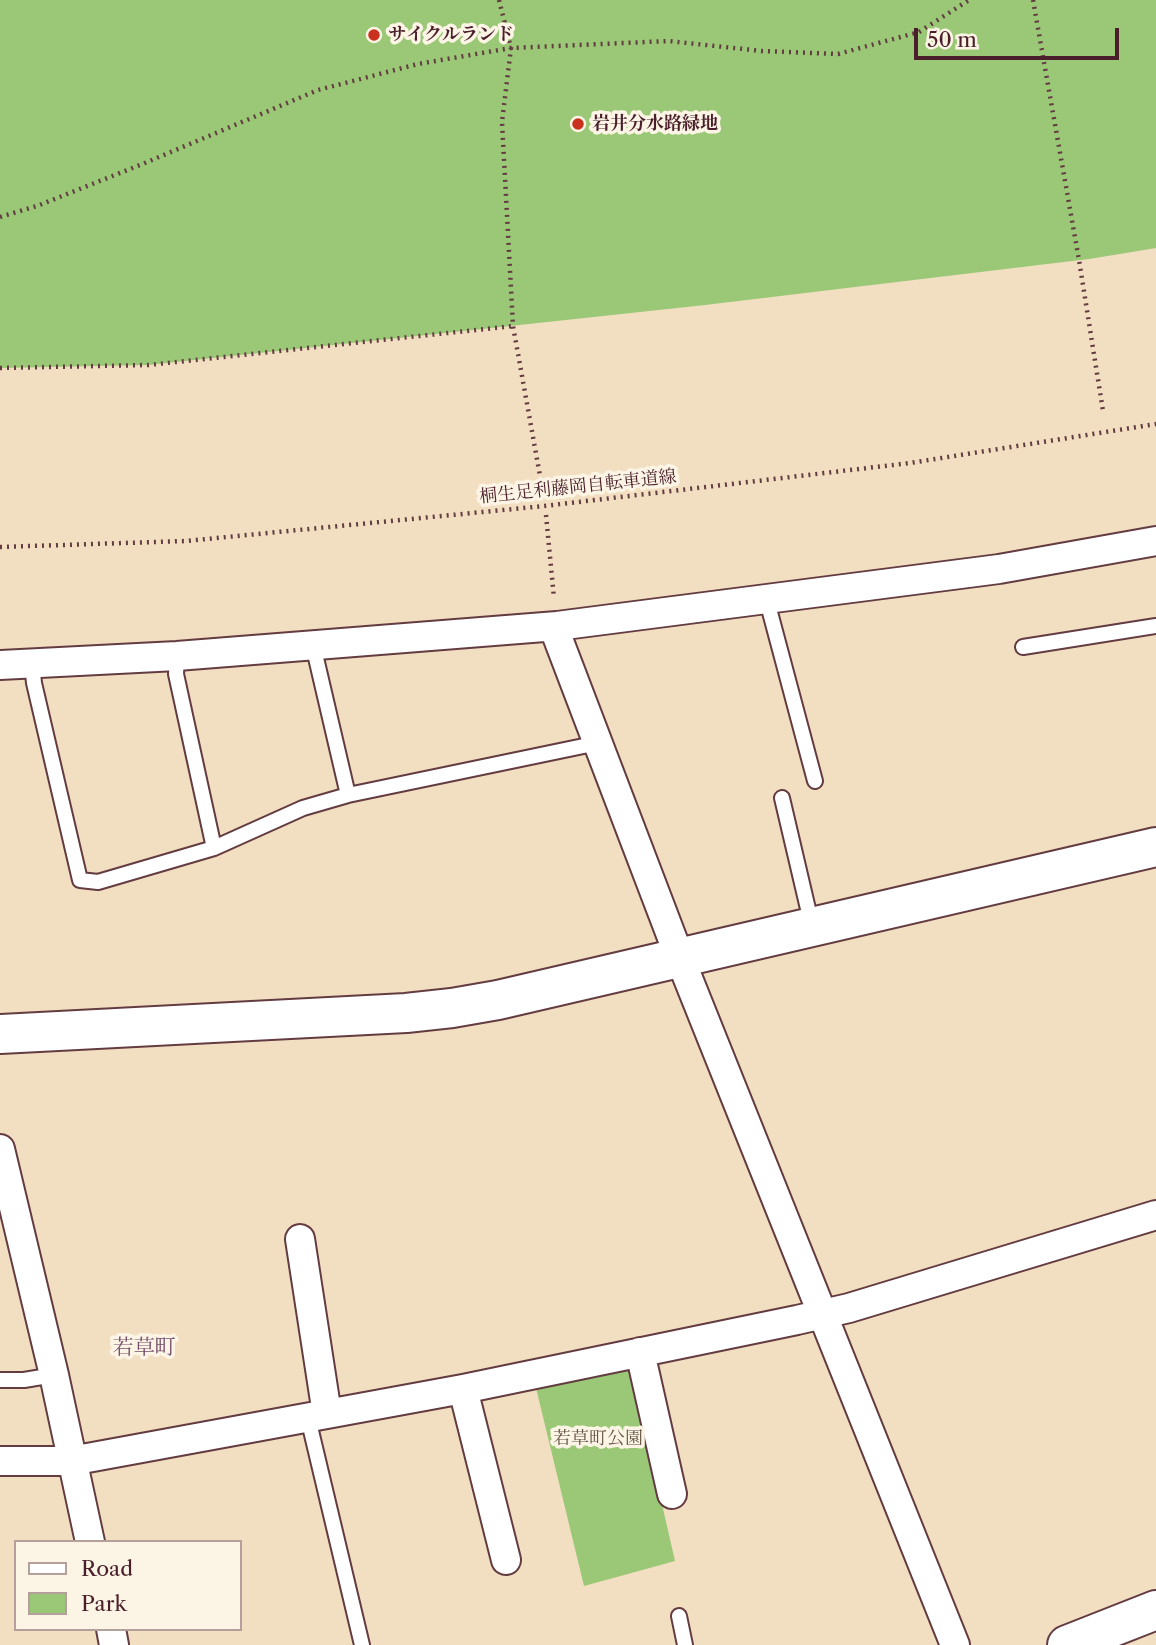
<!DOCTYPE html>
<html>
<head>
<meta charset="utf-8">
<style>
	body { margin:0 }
	#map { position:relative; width:1156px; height:1645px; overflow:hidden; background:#f2dec0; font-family:"Libre Caslon Text",serif }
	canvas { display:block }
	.legend { position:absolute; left:14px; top:1540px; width:228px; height:91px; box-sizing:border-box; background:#fcf5e5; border:2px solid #b59f9b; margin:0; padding:9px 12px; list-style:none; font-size:21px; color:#4a1f2b }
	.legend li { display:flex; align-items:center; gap:14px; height:35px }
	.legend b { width:35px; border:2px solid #b59f9b }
	.scale { position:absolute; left:914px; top:28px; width:205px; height:32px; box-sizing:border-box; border:4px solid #4a1f2b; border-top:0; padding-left:9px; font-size:21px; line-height:24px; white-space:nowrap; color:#4a1f2b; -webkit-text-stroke:5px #fcf5e5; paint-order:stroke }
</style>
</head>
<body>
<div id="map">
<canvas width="1156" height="1645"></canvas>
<ul class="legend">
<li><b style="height:9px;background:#fff"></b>Road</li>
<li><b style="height:19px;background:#9ac877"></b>Park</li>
</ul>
<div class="scale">50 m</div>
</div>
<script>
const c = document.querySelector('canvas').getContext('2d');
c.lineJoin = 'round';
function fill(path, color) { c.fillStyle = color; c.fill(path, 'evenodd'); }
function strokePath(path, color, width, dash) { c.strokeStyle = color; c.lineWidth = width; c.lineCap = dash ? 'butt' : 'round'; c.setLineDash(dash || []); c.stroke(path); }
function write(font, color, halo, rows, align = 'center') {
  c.font = font + ' "Libre Caslon Text","Noto Serif JP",serif'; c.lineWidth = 7; c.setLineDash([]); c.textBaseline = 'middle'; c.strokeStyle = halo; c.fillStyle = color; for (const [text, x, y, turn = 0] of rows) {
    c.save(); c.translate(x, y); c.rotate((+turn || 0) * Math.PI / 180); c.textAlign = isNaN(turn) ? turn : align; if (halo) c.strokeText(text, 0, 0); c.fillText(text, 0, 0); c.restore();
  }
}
fill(new Path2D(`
	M0 0H1156V248L1089 259 705 305 148 365 0 368Z
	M631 1369 675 1561 584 1586 536 1388Z`), '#9ac877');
const lane = new Path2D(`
	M767 601 815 781
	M313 645 348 795
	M1023 647 1156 626
	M177 656 176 674 214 848
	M32 663 34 683 80 880 98 882 214 848 303 808 348 795 598 743
	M782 798 812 926
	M0 1380H24L54 1375
	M308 1418 362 1645
	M679 1616 685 1645`);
const street = new Path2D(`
	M557 626V636L679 956 955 1645
	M0 665 177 656 557 626 999 569 1156 541
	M0 1149 54 1375 90 1542
	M300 1239 327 1414
	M640 1352 672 1494
	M463 1389 506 1560
	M0 1461H71L463 1389 797 1320 849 1308 1156 1215
	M111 1629 114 1645`);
const secondary = new Path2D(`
	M0 1034 406 1013 452 1008 498 1000 1156 847
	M1067 1645 1156 1610`);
strokePath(lane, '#633c41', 18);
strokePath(street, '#633c41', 32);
strokePath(secondary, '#633c41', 42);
strokePath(new Path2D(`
	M499 0 511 48 502 122 513 326 544 498
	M1033 0 1079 260 1103 411
	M0 217 37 206 140 165 318 90 418 64 511 48 669 41 762 51 838 54 919 32 969 0
	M0 368 148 365 513 326
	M546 515 554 598
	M0 547 186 541 544 506 910 463 1156 424`), '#633c41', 4.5, [2, 5]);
strokePath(lane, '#fff', 14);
strokePath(street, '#fff', 28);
strokePath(secondary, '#fff', 38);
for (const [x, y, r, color] of [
	[374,35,7,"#c8321e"],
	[578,124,7,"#c8321e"]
]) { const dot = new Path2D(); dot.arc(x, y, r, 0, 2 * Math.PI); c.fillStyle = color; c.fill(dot); strokePath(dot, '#fcf5e5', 2.5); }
write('bold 18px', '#4a1f2b', '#fcf5e5', [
	["サイクルランド",388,35],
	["岩井分水路緑地",592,124]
], 'left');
write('18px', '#4a1f2b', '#fcf5e5', [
	["桐生足利藤岡自転車道線",578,487,-6]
]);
write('18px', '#625242', '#fcf5e5', [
	["若草町公園",598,1439]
]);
write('21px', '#754e6b', '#fcf5e5', [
	["若草町",144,1348]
]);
</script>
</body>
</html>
